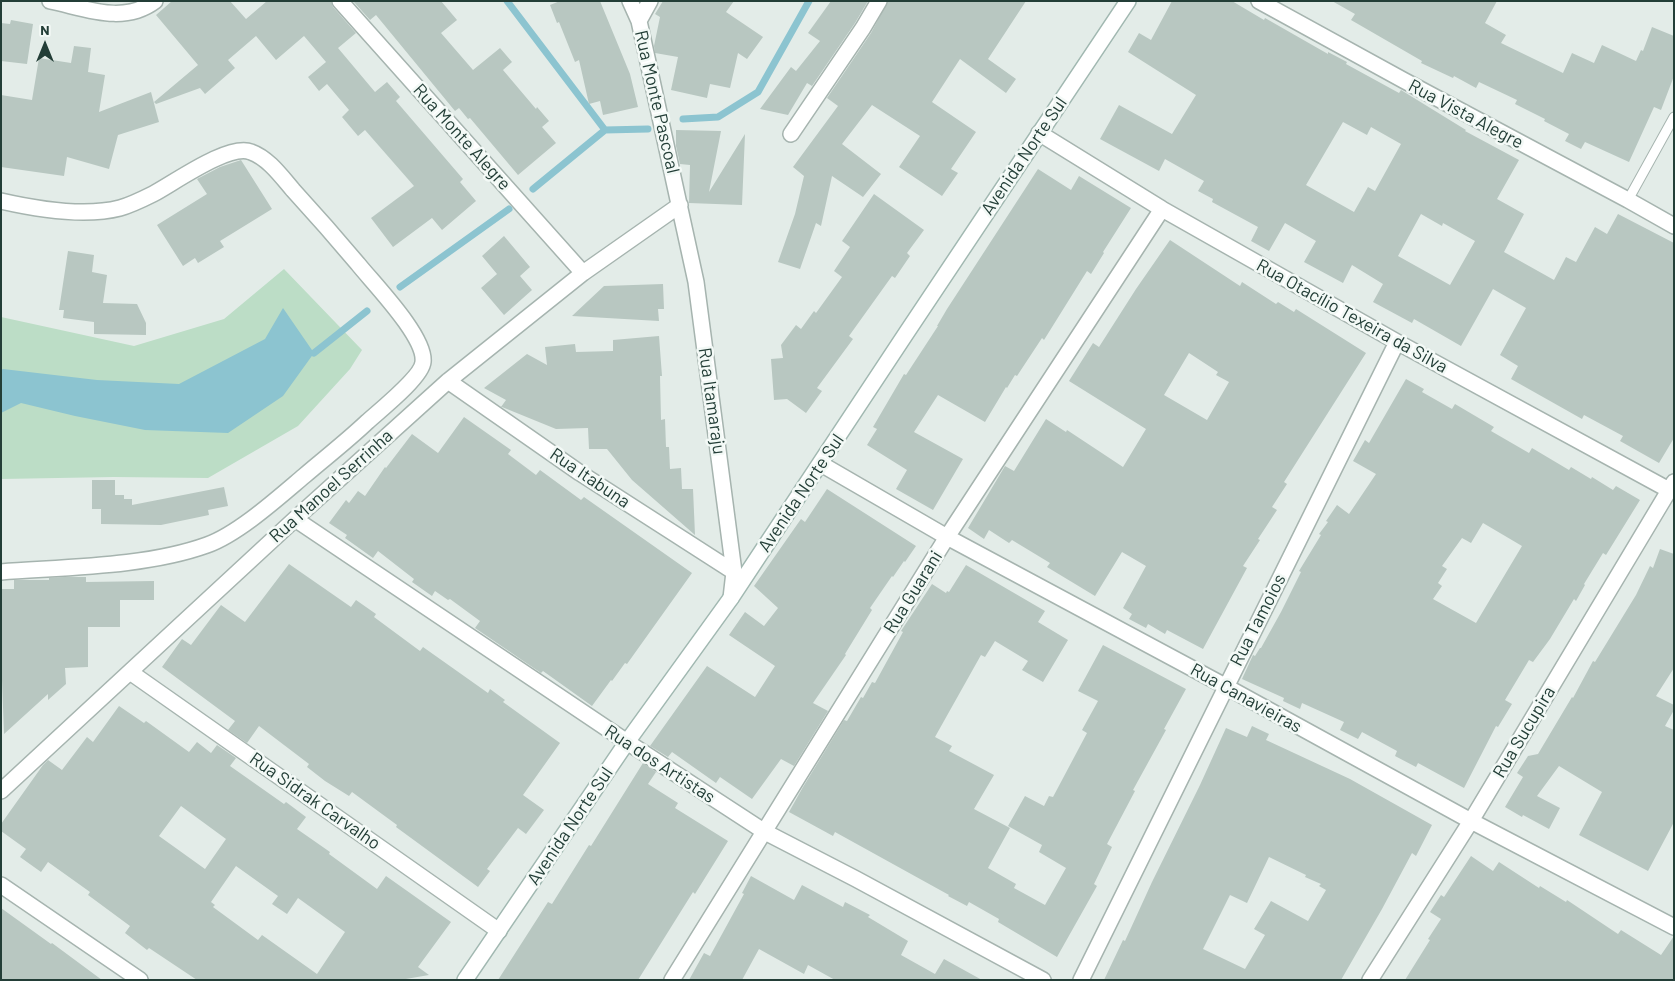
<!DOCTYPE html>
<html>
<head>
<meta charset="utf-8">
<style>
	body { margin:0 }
	#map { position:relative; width:1675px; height:981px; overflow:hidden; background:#e3ece8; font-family:Barlow,sans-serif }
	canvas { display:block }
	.frame { position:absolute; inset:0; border:2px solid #233e37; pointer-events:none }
	.north { position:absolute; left:20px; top:20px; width:50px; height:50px; -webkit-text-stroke:4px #f3f9f6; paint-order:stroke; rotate:0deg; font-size:14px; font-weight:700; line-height:20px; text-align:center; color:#233e37 }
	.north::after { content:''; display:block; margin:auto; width:18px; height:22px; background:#233e37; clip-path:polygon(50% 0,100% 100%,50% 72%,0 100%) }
</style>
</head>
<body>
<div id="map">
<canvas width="1675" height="981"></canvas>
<div class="frame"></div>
<div class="north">N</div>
</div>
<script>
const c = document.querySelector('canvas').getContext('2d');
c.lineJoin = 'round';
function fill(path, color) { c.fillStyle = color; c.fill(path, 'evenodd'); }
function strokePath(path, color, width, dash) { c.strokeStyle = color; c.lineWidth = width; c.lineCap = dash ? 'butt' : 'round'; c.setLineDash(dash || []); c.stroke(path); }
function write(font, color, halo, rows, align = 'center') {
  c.font = font + ' Barlow,sans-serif'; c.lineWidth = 5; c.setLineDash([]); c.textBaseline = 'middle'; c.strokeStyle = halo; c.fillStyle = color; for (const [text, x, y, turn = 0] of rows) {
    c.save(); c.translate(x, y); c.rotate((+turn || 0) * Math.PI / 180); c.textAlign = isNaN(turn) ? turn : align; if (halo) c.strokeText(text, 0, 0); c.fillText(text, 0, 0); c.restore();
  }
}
fill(new Path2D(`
	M284 269 362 350 350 369 298 426 208 478 114 477 1 479V317L134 346 224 319Z`), '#bcddc6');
fill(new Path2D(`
	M283 308 314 353 283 396 228 433 145 430 75 416 21 403 1 413V370L3 369 97 380 179 384 265 339Z`), '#8cc4d0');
strokePath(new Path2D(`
	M507 1 605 130
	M683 119 718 117 758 92 809 1
	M533 189 605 130 648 129
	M400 287 509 209
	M314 353 367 311`), '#8cc4d0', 7);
fill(new Path2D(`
	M172 1H230L246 19 267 1H331L333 7 356 33 338 48 375 92 387 82 400 97 396 101 463 179 460 182 476 201 442 230 432 218 393 247 371 218 414 186 365 130 358 136 342 117 349 110 327 84 319 91 308 77 326 62 304 36 276 60 256 36 228 60 235 68 205 94 200 88 156 104 154 102 198 65 156 15Z
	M353 1H441L457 20 441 33 473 70 500 48 512 62 503 70 536 109 537 107 549 121 542 127 556 143 518 175 470 118 468 119 459 108 455 111 376 15 370 20Z
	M560 1H600L630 74 638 107 603 115 600 101 589 104 579 60 575 62 559 22 557 23 550 5Z
	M663 1H734L726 12 763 37 747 59 738 53 730 88 710 84 707 98 671 90 678 57 655 53 654 46 660 17 655 14Z
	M831 1H868L855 23 812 86 807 83 788 115 760 109 791 67 796 71 820 41 808 33Z
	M888 1H1026L988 59 1016 79 1006 93 960 59 932 102 976 132 951 169 958 173 942 196 899 167 920 136 872 105 842 144 881 174 863 197 832 176 821 226 816 223 800 269 778 262 795 214 804 176 793 167 838 106 827 98 871 33Z
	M1172 1H1232L1264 20 1265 18 1328 54V52L1347 62 1346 64 1399 93 1401 90 1466 130 1465 131 1519 160 1497 199 1524 214 1504 252 1554 280 1566 257 1576 262 1595 227 1607 234 1618 214 1674 243V438L1659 463 1620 441 1623 436 1584 415 1582 419 1511 379 1518 366 1500 355 1526 308 1493 289 1461 346 1414 319 1412 323 1373 302 1383 284 1352 265 1343 283 1304 262 1316 241 1285 223 1269 251 1251 241 1258 227 1212 202 1213 199 1198 191 1204 181 1165 159 1159 171 1100 139 1119 105 1172 134 1196 95 1128 52 1139 33 1151 40ZM1343 122 1367 135 1371 127 1401 144 1375 191 1368 187 1354 212 1306 185ZM1421 214 1442 226 1443 223 1475 241 1450 285 1398 256Z
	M1332 1H1497L1485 23 1506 35 1501 43 1563 73 1572 53 1594 63 1602 45 1636 61 1641 50 1643 51 1652 27 1674 36V76L1661 110 1654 107 1629 162 1585 142 1581 149 1565 141 1569 134 1544 121 1545 119 1515 104 1517 100 1479 82 1476 88 1454 76 1453 78 1421 63 1422 61 1351 20 1355 14Z
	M11 20 33 24 27 64 1 61V23L10 24Z
	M74 46 91 48 88 72 105 75 99 112 151 92 159 122 118 135 109 169 67 157 64 176 1 167V95L32 100 39 58 71 63Z
	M676 130 721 131 709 192 745 134 742 205 689 203 690 165 680 164 676 146Z
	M241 160 272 209 220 241 224 247 198 263 195 258 183 266 157 225 207 194 197 179 220 167Z
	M1038 169 1071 190 1079 176 1131 208 1103 252 1104 253 1091 274 1087 271 1044 340 1042 338 1017 376 1015 375 1007 388 1006 387 985 422 938 395 914 432 963 459 933 510 896 489 907 470 867 445 877 429 873 427 904 374 906 375 938 326H937L947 309Z
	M874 194 924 230 907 253 910 256 895 278 892 276 849 336 853 339 817 388 822 391 806 413 787 399 774 400 771 359 783 358 781 345 796 325 801 329 814 311 816 313 842 277 834 271 850 247 842 241Z
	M504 236 530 267 520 276 532 290 504 315 481 288 497 274 482 256Z
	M1170 240 1240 286 1242 282 1276 304 1278 302 1294 312 1296 309 1366 353 1284 482 1287 484 1272 507 1277 510 1258 539 1260 540 1243 566 1247 568 1203 649 1167 630 1165 634 1148 624 1146 628 1129 619 1132 614 1123 608 1146 566 1122 552 1095 596 1047 567 1050 563 1012 540 1009 543 989 530 984 539 968 528 1005 466 1014 471 1046 419 1066 432 1067 430 1123 467 1146 429 1069 381 1093 343 1099 347 1136 289ZM1189 353 1218 372 1216 375 1229 382 1207 420 1164 395Z
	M68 251 94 255 92 272 107 275 103 303 137 304 146 323V335L94 334V322L63 318 64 310H59Z
	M663 284 664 309H658L659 321 572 316 604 286Z
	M659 336 662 376H660L661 420 665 419 666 447H669L670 469 681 468 682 489H693L695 535 632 480 607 449H589L588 428 556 429 502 407H501L506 400 484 388 527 354 547 365 545 347 575 344 576 352 613 351V340Z
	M1406 379 1424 389 1422 392 1452 409 1455 404 1494 427 1491 431 1529 453 1532 448 1569 470 1571 467 1591 479 1592 477 1613 490 1616 486 1640 500 1606 555 1603 553 1584 584 1585 585 1576 601 1574 599 1550 639 1533 662 1529 660 1505 700 1512 704 1498 727 1496 726 1464 788 1418 763 1416 767 1395 756 1397 751 1362 732 1358 739 1340 730 1344 722 1302 703 1300 709 1283 701 1284 698 1242 679 1253 655 1255 656 1260 648H1261L1281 612 1301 572 1299 571 1321 535 1319 534 1328 522 1326 521 1337 505 1349 514 1376 474 1353 461 1365 440 1369 443ZM1483 523 1522 546 1476 623 1433 599 1442 586 1438 583 1447 569 1442 566 1462 538 1471 543Z
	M464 417 511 450 508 454 536 475 540 470 581 500 584 497 692 573 627 664 625 663 612 681 611 680 592 706 543 671 541 673 475 628 480 621 450 599 448 600 435 591 432 596 412 582 414 579 378 551 373 558 345 538 347 535 329 523 346 500 349 503 358 491 365 496 385 467 386 468 412 434 438 453Z
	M92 480H115V495H124V499H132V505L224 487 228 506 208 510 209 515 161 525 101 524V509H92Z
	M827 489 916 546 905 562 904 561 893 577 892 576 870 608 872 610 845 654 846 655 813 703 828 711 794 766 781 759 752 799 720 777 716 783 672 752 668 757 650 746 707 666 755 697 775 666 729 635 745 612 764 626 778 608 754 586 801 519 805 522Z
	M1660 549 1674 554V668L1656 696 1674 705V710L1665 726 1674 730V822L1648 871 1579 835 1602 792 1559 766 1537 796 1560 808 1549 829 1523 815 1522 817 1505 807 1523 777 1517 773 1528 756 1538 754 1572 697 1573 698 1593 661 1595 662 1636 595 1650 566 1653 568Z
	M289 564 351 607 356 600 376 614 374 617 420 651 423 647 488 693 490 689 505 700 503 702 560 743 523 795 544 810 526 834 518 828 487 869 490 871 478 887 396 827 397 825 352 792 349 796 325 781 307 767 309 764 259 726 247 743 228 730 235 721 162 667 182 639 191 645 221 605 245 622Z
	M966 565 1045 611 1038 622 1068 640 1043 682 1022 670 1028 661 995 641 985 657 981 655 935 737 952 746 949 751 994 775 974 809 1010 828 988 868 1016 884 1014 888 1045 905 1066 868 1039 852 1042 845 1008 826 1025 796 1044 806 1049 796 1053 797 1087 733 1082 730 1098 701 1078 691 1103 645 1186 689 1164 729 1166 730 1133 790 1135 791 1107 844 1112 847 1094 884 1097 886 1057 957 998 922 999 919 969 902 967 906 948 896 949 895 835 832 833 836 789 812 803 787 844 720 847 721 861 697 863 698 872 682 875 683 903 632 901 631 932 584 946 593 947 591 949 592Z
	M64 577H86V582L154 581V600H120V627H88V667L65 668 66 684 48 700V694L4 734 2 680H1V589H14V580H49V578Z
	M119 706 144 723 146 721 189 752 197 742 211 753 217 745 236 758 230 766 284 804 286 802 306 817 297 829 330 852 329 854 377 889 386 876 451 922 418 967 429 975 400 980H197L149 948 147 950 125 933 130 926 88 895 90 892 48 862 41 872 20 857 26 849 1 831V824L43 765 48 760 62 770 87 737 93 742ZM181 806 226 839 205 869 159 836ZM236 866 278 896 272 904 287 914 298 898 345 932 317 974 262 935 258 940 213 907 215 905 211 902Z
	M1252 726 1269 734 1266 740 1350 779 1432 825 1416 856 1412 853 1382 909 1341 980H1104L1123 940 1125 941 1152 882 1200 785 1226 728 1247 737ZM1269 857 1306 875 1305 877 1321 884 1319 886 1326 890 1308 921 1271 901 1254 929 1265 935 1245 969 1203 949 1230 895 1247 903Z
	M643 763 656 772 648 784 678 803 675 808 728 841 695 894 693 892 638 980H498L548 902 552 904 589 845 591 846Z
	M1471 856 1493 871 1499 862 1539 888 1540 886 1566 902 1567 900 1618 934 1621 930 1661 955 1674 936V980H1405L1430 940 1428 939 1441 919 1430 912 1441 895 1444 897Z
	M751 876 794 900 802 885 843 907 845 902 870 915 868 917 908 941 901 955 935 974 944 959 982 980H835L808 965 804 974 759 949 742 980H689L704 953 710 956 744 894 742 893Z
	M1 908 51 944 52 943 102 980H1Z`), '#b8c7c1');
const lane = new Path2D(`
	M1628 200 1674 117`);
const street = new Path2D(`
	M50 1C85 8 123 25 155 1
	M340 1 583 273
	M630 1 639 21 696 282 734 572 731 598
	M1259 1 1403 80 1628 200 1674 226
	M639 21 650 1
	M1039 133 1162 209 1397 342 1669 490
	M791 134 863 28 879 1
	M1 201C36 209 85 217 120 208 131 205 143 199 153 194 174 183 229 143 251 152 268 158 281 176 293 190 315 214 337 239 358 264 374 284 426 337 423 362 422 377 379 411 367 422 347 441 325 458 304 476 278 498 238 534 207 545 146 567 66 567 1 572
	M448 381 580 473 734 572
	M821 464 947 537 1225 686 1471 821 1674 927
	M295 519 627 742 765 832 856 879 1043 980
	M130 672 499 931
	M1 791 295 519 448 381 583 273 680 205
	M1 885 140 980
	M672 980 947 537 1162 209
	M1081 980 1397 342
	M1370 980 1471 821 1674 482`);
const secondary = new Path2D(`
	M465 980 627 742 731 598 907 332 1128 1`);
strokePath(lane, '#a6b4af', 11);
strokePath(street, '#a6b4af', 18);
strokePath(secondary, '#a1b8b1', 18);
strokePath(lane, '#fff', 9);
strokePath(street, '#fff', 15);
strokePath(secondary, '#fff', 15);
write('18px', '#233e37', '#f3f9f6', [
	["Rua Monte Pascoal",657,102,77],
	["Rua Vista Alegre",1466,114,28],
	["Rua Monte Alegre",462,137,48],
	["Avenida Norte Sul",1024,156,-56],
	["Rua Otacílio Texeira da Silva",1352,316,29],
	["Rua Itamaraju",712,401,82],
	["Rua Itabuna",590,478,34],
	["Rua Manoel Serrinha",331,486,-42],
	["Avenida Norte Sul",801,493,-56],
	["Rua Guarani",913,592,-58],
	["Rua Tamoios",1258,620,-63],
	["Rua Canavieiras",1246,698,29],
	["Rua Sucupira",1524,732,-59],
	["Rua dos Artistas",660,764,33],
	["Rua Sidrak Carvalho",315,801,35],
	["Avenida Norte Sul",570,826,-56]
]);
</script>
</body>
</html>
